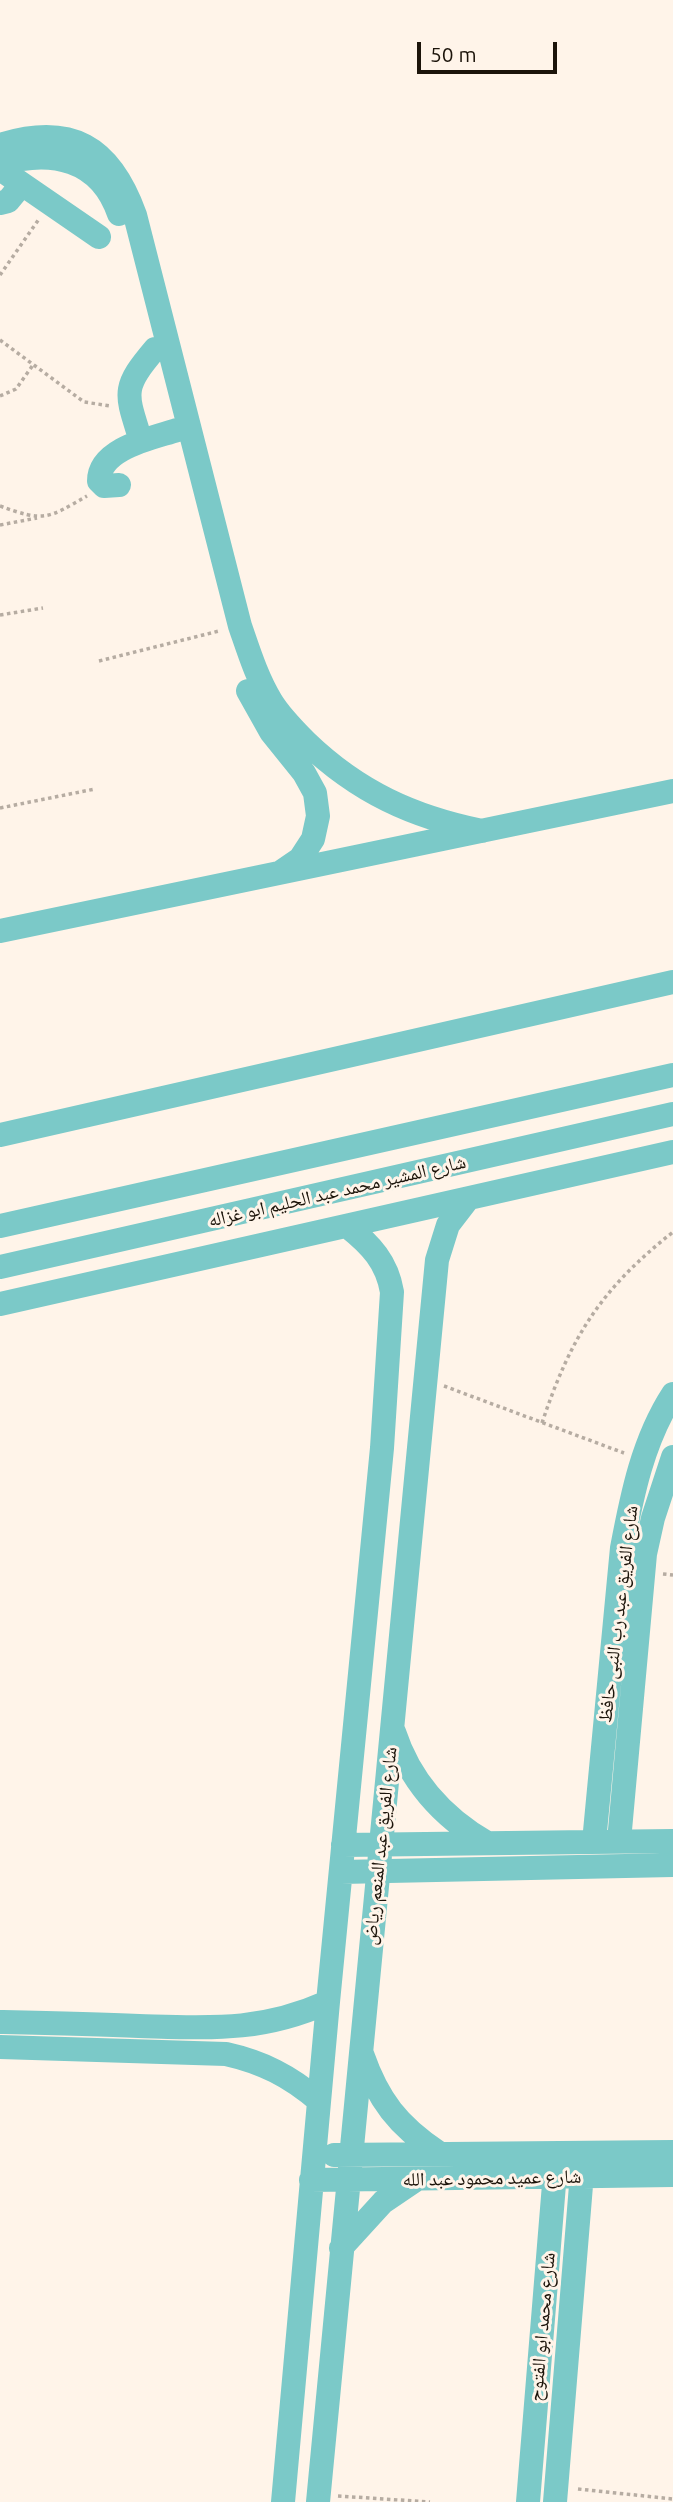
<!DOCTYPE html>
<html>
<head>
<meta charset="utf-8">
<style>
	body { margin:0 }
	#map { position:relative; width:673px; height:2502px; overflow:hidden; background:#fff4e9; font-family:Ubuntu,sans-serif }
	canvas { display:block }
	.scale { position:absolute; left:417px; top:42px; width:140px; height:32px; box-sizing:border-box; border:4px solid #1c140a; border-top:0; padding-left:9px; font-size:21px; line-height:24px; white-space:nowrap; color:#1c140a; -webkit-text-stroke:5px #fff4e9; paint-order:stroke }
</style>
</head>
<body>
<div id="map">
<canvas width="673" height="2502"></canvas>
<div class="scale">50 m</div>
</div>
<script>
const c = document.querySelector('canvas').getContext('2d');
c.lineJoin = 'round';
function strokePath(path, color, width, dash) { c.strokeStyle = color; c.lineWidth = width; c.lineCap = dash ? 'butt' : 'round'; c.setLineDash(dash || []); c.stroke(path); }
function write(font, color, halo, rows, align = 'center') {
  c.font = font + ' Ubuntu,"Noto Naskh Arabic",sans-serif'; c.lineWidth = 6; c.setLineDash([]); c.textBaseline = 'middle'; c.strokeStyle = halo; c.fillStyle = color; for (const [text, x, y, turn = 0] of rows) {
    c.save(); c.translate(x, y); c.rotate((+turn || 0) * Math.PI / 180); c.textAlign = isNaN(turn) ? turn : align; if (halo) c.strokeText(text, 0, 0); c.fillText(text, 0, 0); c.restore();
  }
}
strokePath(new Path2D(`
	M0 275 39 219
	M0 340 84 402 111 406
	M0 396 16 389 33 365
	M0 506C44 522 47 519 87 496
	M0 525 37 518
	M0 615 43 608
	M99 661 219 631
	M0 808 95 789
	M444 1386 624 1453
	M542 1423C571 1336 601 1289 673 1232
	M663 1574 673 1575
	M578 2489 673 2499
	M338 2496 430 2502`), '#b6aca2', 3.5, [3.5, 3.5]);
strokePath(new Path2D(`
	M0 145C71 123 110 146 135 215L240 626C249 652 257 678 271 701 280 716 294 730 306 742 358 792 413 817 482 831
	M0 164C51 149 100 158 119 214
	M0 169 99 237
	M0 203 8 201 22 184
	M141 441C126 393 121 389 155 349
	M119 485 104 486 99 481C99 448 153 438 177 430
	M248 691 271 732 304 773 315 793 318 816 313 839 300 859 281 872
	M0 931 673 791
	M0 1135 673 982
	M0 1226 673 1075
	M0 1267 673 1114
	M0 1304 673 1152
	M394 1732C410 1781 442 1817 487 1843
	M619 1841 645 1554 653 1518 673 1457
	M594 1842 622 1548C632 1495 643 1440 673 1394
	M343 1845 673 1841
	M341 1872 673 1865
	M0 2022C46 2023 93 2024 139 2026 211 2028 261 2032 328 2002
	M0 2047 226 2054C262 2062 290 2076 319 2101
	M362 2054C378 2100 398 2126 439 2153
	M334 2155 673 2152
	M311 2180 673 2175
	M341 2248 383 2202 417 2179
	M283 2502 328 2002 382 1448 392 1292C387 1262 371 1245 347 1226
	M318 2502 437 1260 448 1225 468 1199
	M528 2502 556 2160
	M555 2502 583 2161`), '#7bc9c8', 24);
write('19px', '#1c140a', '#fff4e9', [
	["شارع المشير محمد عبد الحليم ابو غزاله",337,1191,-13],
	["شارع الفريق عبد رب النبى حافظ",618,1614,-83],
	["شارع الفريق عبد المنعم رياض",380,1846,-84],
	["شارع عميد محمود عبد الله",492,2178,-1],
	["شارع محمد ابو الفتوح",542,2327,-85]
]);
</script>
</body>
</html>
